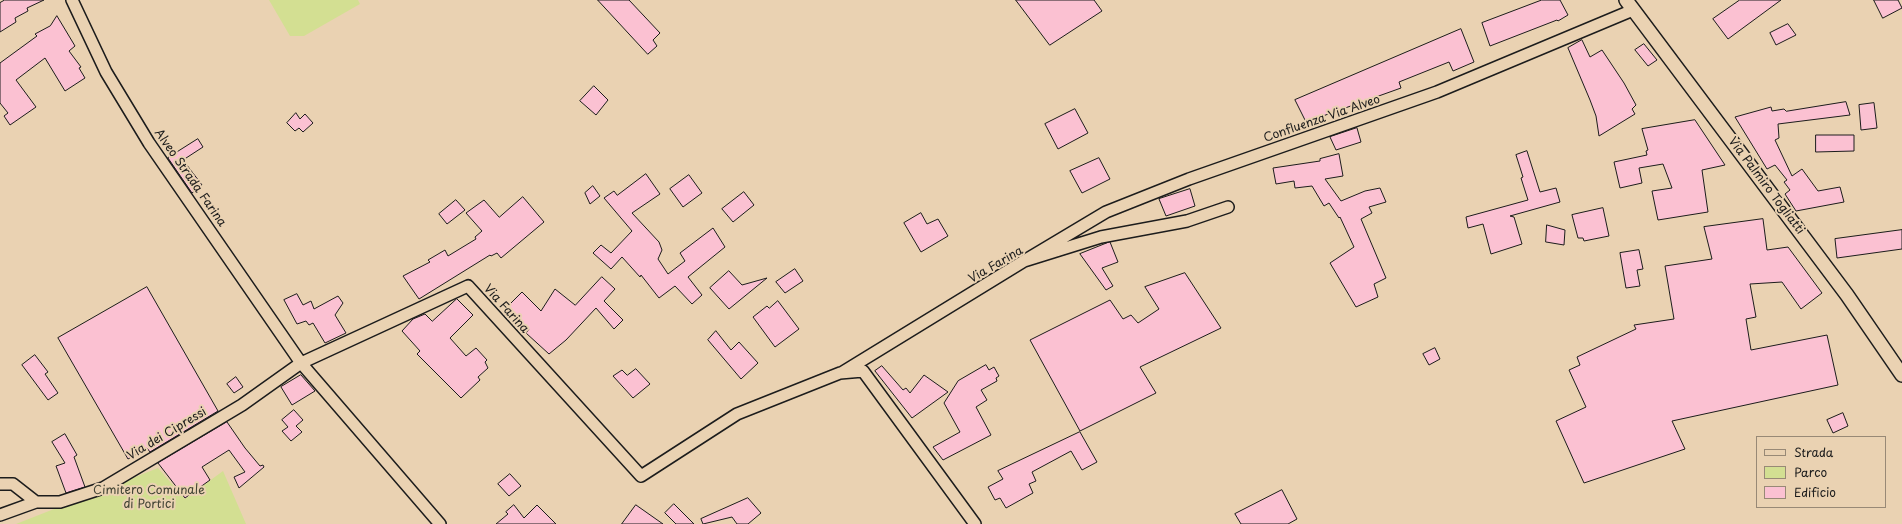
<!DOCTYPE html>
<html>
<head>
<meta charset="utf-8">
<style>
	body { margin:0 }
	#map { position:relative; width:1902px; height:524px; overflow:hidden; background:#ead2b2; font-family:"Playpen Sans",sans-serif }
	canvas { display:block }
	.legend { position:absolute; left:1756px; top:436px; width:130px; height:72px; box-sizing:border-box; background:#ead2b2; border:1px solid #988976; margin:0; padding:5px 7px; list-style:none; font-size:12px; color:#1c1c1c }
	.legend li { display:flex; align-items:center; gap:8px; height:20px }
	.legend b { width:20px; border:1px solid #988976 }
</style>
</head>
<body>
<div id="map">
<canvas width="1902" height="524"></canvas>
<ul class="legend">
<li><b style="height:5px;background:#ead2b2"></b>Strada</li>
<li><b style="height:11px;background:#d3df92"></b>Parco</li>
<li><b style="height:11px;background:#fbc1d2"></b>Edificio</li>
</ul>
</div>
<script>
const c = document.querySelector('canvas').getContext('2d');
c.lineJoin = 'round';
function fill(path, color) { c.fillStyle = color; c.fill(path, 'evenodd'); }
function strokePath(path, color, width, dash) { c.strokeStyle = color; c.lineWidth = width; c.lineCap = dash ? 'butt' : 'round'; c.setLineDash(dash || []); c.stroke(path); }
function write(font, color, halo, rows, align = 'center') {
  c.font = font + ' "Playpen Sans",sans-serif'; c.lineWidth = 4; c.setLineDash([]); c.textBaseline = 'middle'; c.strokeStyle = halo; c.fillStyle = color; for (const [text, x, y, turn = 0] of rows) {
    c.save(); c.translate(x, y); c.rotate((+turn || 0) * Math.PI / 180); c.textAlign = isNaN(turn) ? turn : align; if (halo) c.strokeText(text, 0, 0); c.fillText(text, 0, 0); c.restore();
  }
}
fill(new Path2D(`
	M269 0H358L360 4 304 36H290Z
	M158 468 185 499 223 471 246 524H16Z`), '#d3df92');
const building = new Path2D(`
	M5 0H44L27 8 28 11 15 18 16 22 0 32V3Z
	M598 0H629L660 33 653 40 657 46 648 54Z
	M1016 0H1094L1102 11 1050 45Z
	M1542 0H1560L1568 15 1558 21 1557 20 1490 46 1482 23Z
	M1740 0H1781L1728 39 1713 19Z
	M1874 0H1898L1902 8 1883 18Z
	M57 16 75 46 69 51 81 67 79 68 85 78 65 91 45 58 16 80 36 107 10 125 4 116 8 113 0 103V63L37 36 35 34 50 26Z
	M1788 24 1796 35 1776 45 1770 33Z
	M1461 29 1474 62 1453 71 1449 62 1399 82 1401 88 1306 122 1295 100Z
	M1582 40 1590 57 1602 50 1624 83 1636 105 1632 109 1635 114 1599 136 1596 116 1590 100 1568 48Z
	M1644 44 1657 60 1648 66 1635 50Z
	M594 86 608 100 596 115 580 101Z
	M1846 102 1850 115 1778 124 1779 138 1775 140 1792 176 1802 169 1818 191 1840 187 1844 202 1796 211 1785 194 1790 190 1784 182 1787 180 1775 165 1767 169 1735 117 1771 107 1772 111 1784 109 1786 111Z
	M1874 103 1877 128 1861 130 1859 105Z
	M1075 109 1088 133 1058 149 1045 124Z
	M296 113 300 119 305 114 313 123 303 132 299 128 295 131 287 123Z
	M1695 120 1725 165 1702 170 1708 212 1658 220 1652 191 1672 188 1663 164 1639 168 1642 183 1620 188 1614 162 1647 155 1646 151 1648 150 1642 129Z
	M1357 128 1361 142 1336 150 1330 137Z
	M1816 135H1854V151L1816 152Z
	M198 139 203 147 183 160 202 185 192 193 168 158Z
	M1527 151 1540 192 1556 188 1560 202 1510 216 1514 217 1522 244 1491 254 1483 224 1468 228 1466 217 1528 200 1521 178 1523 177 1516 155Z
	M1339 154 1343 176 1325 179 1341 201 1365 191 1380 188 1386 202 1369 207 1372 213 1361 219 1386 278 1374 284 1378 297 1356 307 1330 263 1354 247 1340 217 1339 218 1329 203 1324 206 1312 186 1295 188 1294 181 1276 184 1273 168 1320 161V159Z
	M1099 158 1110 179 1082 193 1070 171Z
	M646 174 660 194 632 213 659 242 662 250 658 259 668 274 685 261 680 253 713 228 725 247 688 277 702 295 692 304 675 286 659 298 641 275 640 277 622 257 611 269 593 253 601 245 611 253 632 231 604 198 614 191 617 195Z
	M689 175 702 193 683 207 670 189Z
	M593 186 600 196 590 204 585 193Z
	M1190 189 1195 206 1166 216 1159 199Z
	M744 192 754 205 733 222 722 209Z
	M523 197 544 222 501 258 497 253 491 256 490 255 419 299 403 276 430 262 428 260 445 250 448 256 476 239 475 237 482 231 466 213 484 200 499 217Z
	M456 200 465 210 447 224 439 214Z
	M1603 208 1609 236 1584 241 1583 238H1578L1572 215Z
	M921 213 927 224 938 219 948 236 921 252 904 223Z
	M1763 219 1767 250 1788 247 1822 293 1801 309 1782 282 1750 284 1756 317 1746 319 1751 350 1827 335 1838 385 1672 421 1685 449 1584 483 1556 421 1586 407 1569 370 1580 365 1577 357 1636 329 1634 325 1674 319 1665 266 1712 259 1704 227Z
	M1547 225 1565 230 1564 245 1546 242Z
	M1902 230V249L1837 258 1835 239Z
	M1110 242 1118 262 1102 268 1113 286 1106 290 1080 254Z
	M1639 250 1643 269 1637 270 1640 286 1626 288 1620 253Z
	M795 269 803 281 785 293 776 282Z
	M729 271 742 285 767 278 729 309 710 288Z
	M1185 273 1221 328 1140 367 1156 393 1080 431 1030 340 1110 300 1123 319 1131 315 1138 323 1159 309 1145 287Z
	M602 277 615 289 604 301 623 320 614 329 596 308 566 340 549 354 526 333 529 329 506 308 522 292 541 311 555 289 575 305Z
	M147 287 218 411 150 452 147 448 128 459 58 338Z
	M297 294 303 305 311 301 314 309 338 296 343 303 335 315 346 333 325 343 313 323 309 325 306 321 297 324 284 300Z
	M457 299 473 315 450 338 466 356 476 348 487 360 485 362 488 368 478 377 480 380 461 398 417 354 420 351 402 331 413 319 425 314 432 321Z
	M778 301 799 329 775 347 753 317 767 306 769 308Z
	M716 331 731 350 739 342 758 363 741 379 708 340Z
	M1435 348 1440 359 1429 365 1423 354Z
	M35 355 48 372 45 374 58 393 48 400 22 365Z
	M986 365 989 370 994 367 999 376 996 378 997 381 981 390 987 400 976 407 991 435 943 460 933 447 960 432 944 403 958 381Z
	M882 366 903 390 906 388 910 393 924 375 948 392 912 418 875 371Z
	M636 369 650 384 633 398 613 376 622 370 627 375Z
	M301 375 315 391 292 405 281 387Z
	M236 377 243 387 234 393 227 384Z
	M294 410 303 420 296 426 302 432 291 441 282 431 288 427 282 420Z
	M1843 413 1848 426 1833 433 1827 420Z
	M227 422 245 448 260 466 263 465 264 467 239 488 234 477 245 472 229 450 202 467 210 480 185 498 158 463Z
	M1080 432 1097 462 1082 470 1071 451 1032 472 1036 481 1029 484 1033 493 1006 508 1000 498 995 500 988 487 1003 479 998 471Z
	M65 434 77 455 74 457 85 487 66 493 56 466 65 463 52 442Z
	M510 474 521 486 509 496 498 484Z
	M1282 490 1297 519 1288 524H1241L1235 514Z
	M748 498 761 513 748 524H737L732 517 703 524 701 519Z
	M674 504 694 524H676L665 513Z
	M514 505 524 518 537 505 556 524H496L508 514 506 512Z
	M636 505 663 524H622Z`);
fill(building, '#fbc1d2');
strokePath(building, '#1c1c1c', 1);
const minor = new Path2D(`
	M1024 261 1106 212 1189 179 1437 92 1633 10
	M843 372 1024 261 1101 237 1187 221 1228 207
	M0 484H13L36 502
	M0 515 36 502H60L103 488 242 405 301 363 149 143 106 72 72 0
	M440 524 301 363 468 286 641 476 737 414 840 373 863 371 975 524`);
const tertiary = new Path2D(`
	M1626 0 1847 295 1902 375`);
strokePath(minor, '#1c1c1c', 14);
strokePath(tertiary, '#1c1c1c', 16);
strokePath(minor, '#ead2b2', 11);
strokePath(tertiary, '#ead2b2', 13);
write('12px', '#1c1c1c', '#ead2b2', [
	["Confluenza Via Alveo",1322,119,-19],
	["Alveo Strada Farina",190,178,55],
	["Via Palmiro Togliatti",1766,186,53],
	["Via Farina",996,265,-30],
	["Via Farina",506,309,48],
	["Via dei Cipressi",167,434,-31]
]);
write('12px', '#414334', '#ead2b2', [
	["Cimitero Comunale",149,491],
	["di Portici",149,505]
]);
</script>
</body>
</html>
